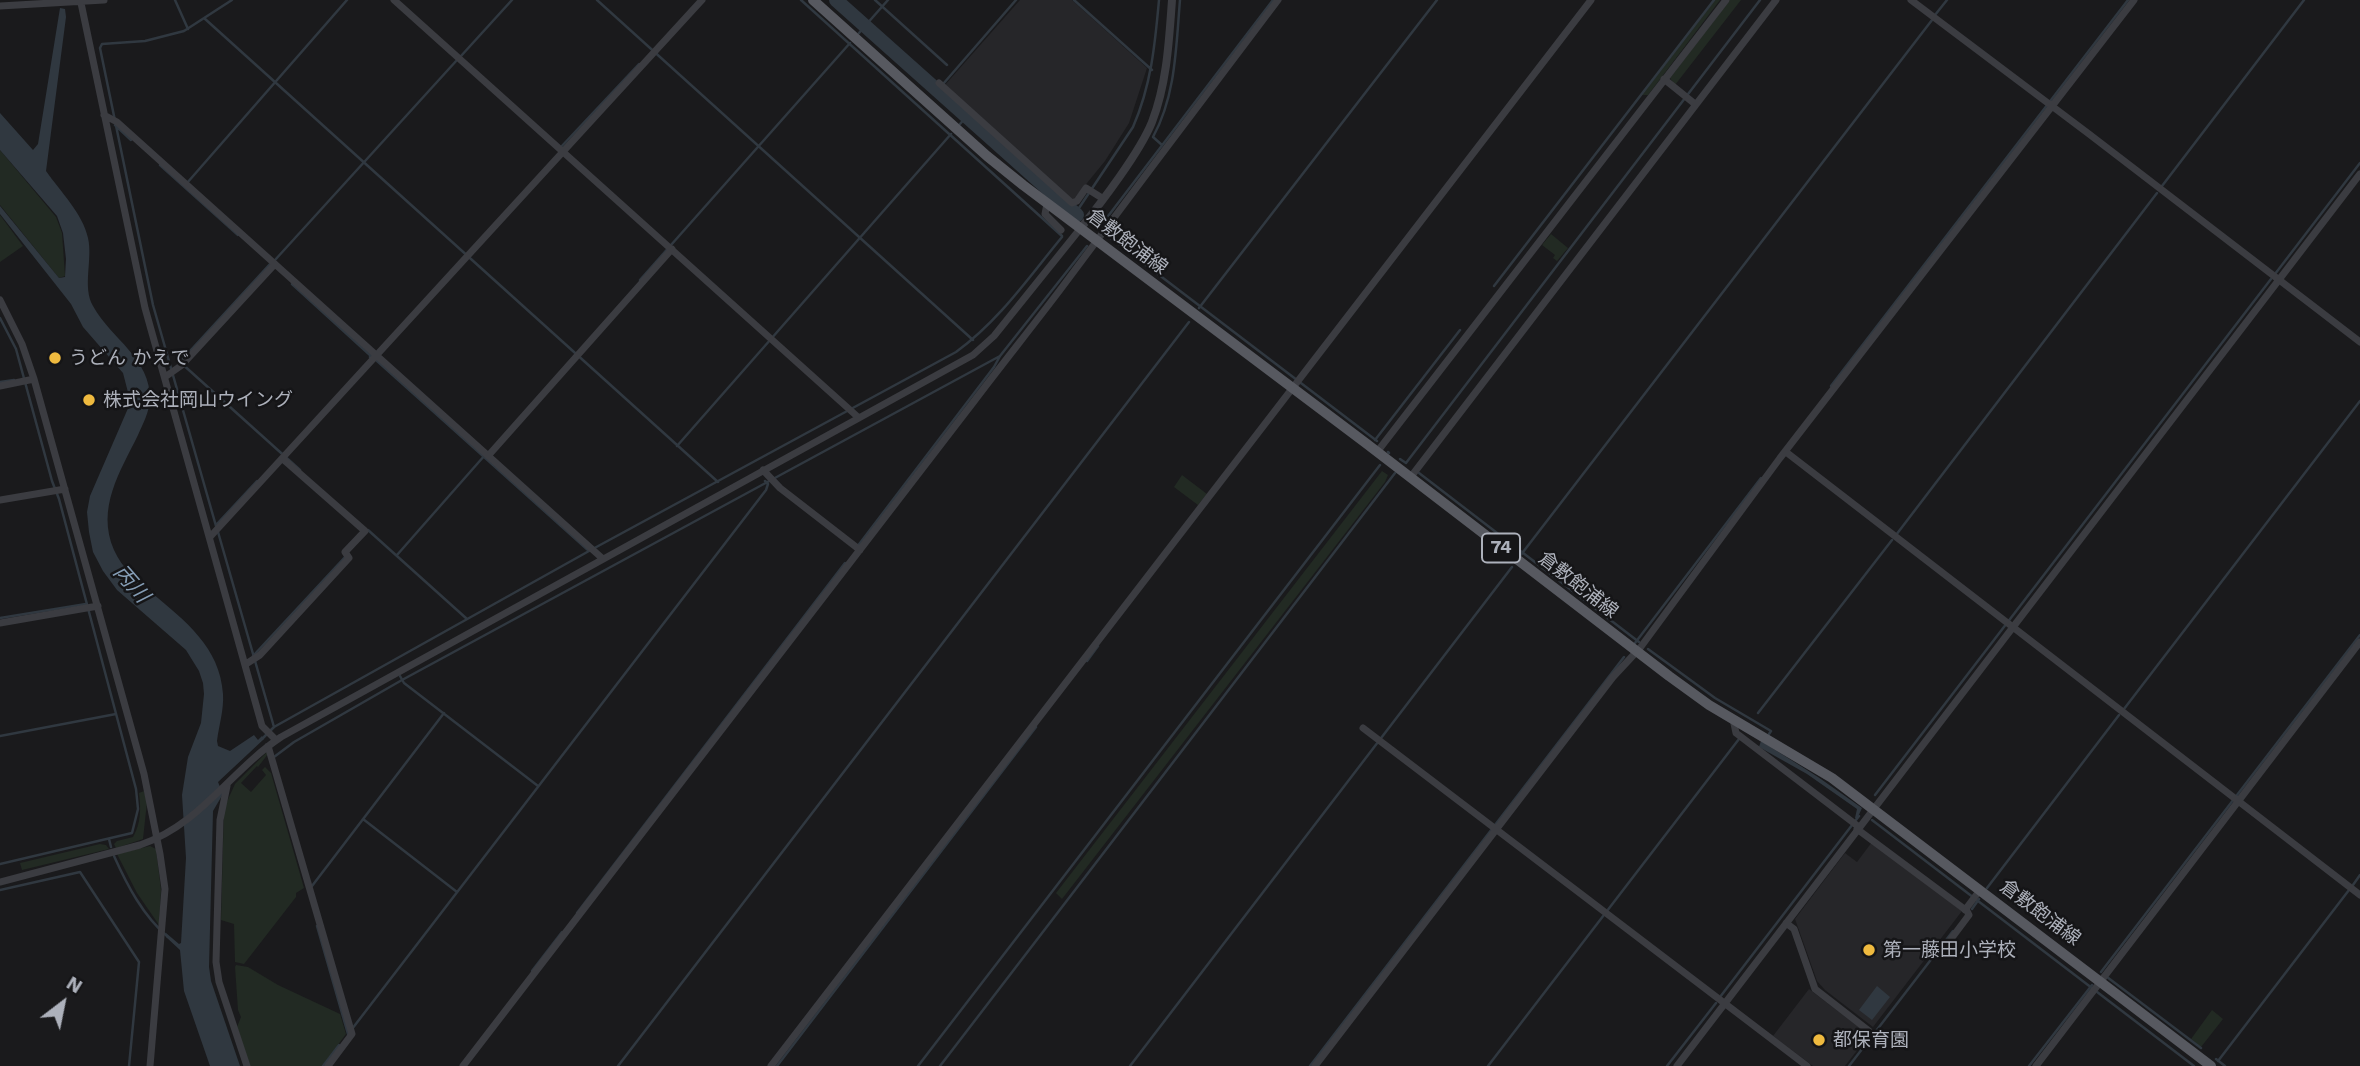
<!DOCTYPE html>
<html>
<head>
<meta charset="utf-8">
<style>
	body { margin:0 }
	#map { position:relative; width:2360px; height:1066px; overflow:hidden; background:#1a1a1c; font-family:"Work Sans",sans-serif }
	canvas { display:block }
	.north { position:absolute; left:28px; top:968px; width:70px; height:70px; -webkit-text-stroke:5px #151517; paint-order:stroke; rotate:32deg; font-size:19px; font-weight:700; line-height:28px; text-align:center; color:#adb1bb }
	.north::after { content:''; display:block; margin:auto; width:24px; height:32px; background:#adb1bb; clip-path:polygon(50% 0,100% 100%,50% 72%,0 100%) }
</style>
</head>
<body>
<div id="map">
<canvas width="2360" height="1066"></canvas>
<div class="north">N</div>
</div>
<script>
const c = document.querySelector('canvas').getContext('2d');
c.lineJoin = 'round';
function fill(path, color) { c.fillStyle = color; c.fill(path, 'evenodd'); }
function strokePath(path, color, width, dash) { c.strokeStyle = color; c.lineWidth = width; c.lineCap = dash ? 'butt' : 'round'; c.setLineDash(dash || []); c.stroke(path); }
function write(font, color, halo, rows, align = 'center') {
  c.font = font + ' "Work Sans","Noto Sans JP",sans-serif'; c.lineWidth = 5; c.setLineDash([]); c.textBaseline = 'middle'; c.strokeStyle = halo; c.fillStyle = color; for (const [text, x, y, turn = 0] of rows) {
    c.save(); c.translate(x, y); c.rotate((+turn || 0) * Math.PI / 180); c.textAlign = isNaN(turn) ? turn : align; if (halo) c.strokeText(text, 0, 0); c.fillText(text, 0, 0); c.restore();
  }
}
fill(new Path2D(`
	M1020 0H1072L1147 68 1129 123 1105 161 1074 199 1071 200 945 85Z
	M1872 842 1962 911 1873 1027 1825 990 1817 981 1795 919 1845 853 1857 862Z
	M1809 989 1869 1035 1845 1066H1813L1773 1036Z`), '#262629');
fill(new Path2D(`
	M1715 0H1720L1648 95H1642Z
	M1730 0H1741L1675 85 1670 78Z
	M0 150 56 217 62 233 65 276 59 278 0 205Z
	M0 215 23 246 0 262Z
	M1551 234 1568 248 1557 261 1553 258 1555 255 1542 245Z
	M1382 471 1388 475 1385 482 1062 899 1056 893Z
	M1182 475 1207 494 1198 505 1174 487Z
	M267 752 268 754 258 767 257 766 241 783 251 792 266 775 262 770 265 767 271 773 304 888 296 893V897L244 964 235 962 234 924 221 920 224 808 235 784Z
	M144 791 147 802 143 839 116 848 114 844 117 841 133 837C141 823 141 809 139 793Z
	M100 844 106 845 109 849 22 870 20 863Z
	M150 846 156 849 161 890 159 925 137 893 117 854Z
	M236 965 248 967 278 985 340 1014 346 1034 322 1066H250L237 1027 241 1017 238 1010 235 967Z
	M2212 1010 2223 1019 2201 1047 2191 1039Z`), '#222a23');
fill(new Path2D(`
	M60 8 65 9 66 17 46 171C60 191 83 214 88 238 93 259 82 287 93 306 111 339 151 358 150 400 149 412 143 424 138 435 120 472 96 508 114 550 122 568 137 581 152 593 185 621 220 647 223 694 224 710 219 725 217 741L218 746 230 751 254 735 258 740 262 736 264 739 218 782 223 794 213 811 209 967 211 981 240 1066H210L184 991 180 950 166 937V933L179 944 181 943 186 858 182 795 188 757 201 723 204 694 203 683 199 671 186 650 117 590 103 571 93 552 89 532 87 512 90 496 129 406 130 400 123 373 83 327 71 304 0 214V206L59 278 65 277 66 259 63 233 57 216 0 150V113L33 150 38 144Z
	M1761 741 1818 777 1862 808 1857 819 1855 818 1857 809 1807 774 1759 747Z
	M1877 986 1890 997 1872 1020 1859 1010Z`), '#303840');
strokePath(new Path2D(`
	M175 0 188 29
	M597 0 973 340
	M801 0 1062 236
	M875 0 947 65
	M1074 0 1152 70
	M1935 15 1947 0
	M204 18 718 482
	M865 26 888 0
	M859 33 865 26
	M461 56 512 0
	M937 91 1016 0
	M960 124 966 117
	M115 125 131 140
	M1162 145 1153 137C1176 95 1176 47 1180 0
	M560 148 639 64
	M160 165 238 235
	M187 183 347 0
	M2162 186 2304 0
	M1079 208 1133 127C1151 86 1155 45 1159 0
	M1099 228 1273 0
	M1104 233 1377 441
	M275 260 457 60
	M2275 274 2360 163
	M640 280 850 43
	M292 284 371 356 370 357
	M1494 286 1714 0
	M1199 308 1437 0
	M0 318 16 349 52 481 59 499 136 789 138 809 132 833 0 864
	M376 360 589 551
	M180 362 300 470
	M179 363 270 264
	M0 382 14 380
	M1831 386 2128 0
	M1375 440 1460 330
	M677 446 951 134
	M1388 452 1389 453
	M1400 459 1406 463 1760 0
	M1419 473 1639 642
	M216 525 257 481
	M216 526 153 305 100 48 102 44 145 41 184 31 232 0
	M368 530 467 619
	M218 532 274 727
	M1896 535 2157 193
	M857 547 994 367 1000 356
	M397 555 485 455
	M1520 556 1932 20
	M0 618 86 604
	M1635 643 1761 478
	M1648 649 1715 698 1771 731 1769 734
	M253 656 346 556
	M1087 661 1098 646
	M400 676 404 683 538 786
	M2124 709 2360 401
	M1758 713 1892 540
	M0 736 116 714
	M262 739 274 727 589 551 956 352C999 321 1029 277 1062 237
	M274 757 294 742 402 680 1000 356 1087 246
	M1875 795 2271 279
	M363 819 457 892
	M1872 820 2194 1066
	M109 839 111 847
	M114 856C127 885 143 916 168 937
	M2353 885 2360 875
	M312 886 444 713
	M1987 888 2119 715
	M0 890 80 872 139 962 129 1066
	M1972 909 1979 899
	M577 913 845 563
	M317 926 348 1034
	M532 971 562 932
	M2101 972 2360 635
	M2107 977 2201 1048
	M1720 997 1859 816
	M352 1029 766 490 768 484 765 481
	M2216 1059 2225 1066
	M2218 1061 2349 890
	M323 1066 339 1045
	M618 1066 1189 322
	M777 1066 1036 727
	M918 1066 1380 465
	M940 1066 1395 473
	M1130 1066 1512 567
	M1310 1066 1624 657
	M1488 1066 1739 739
	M1667 1066 1716 1003
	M1849 1066 1953 931
	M2029 1066 2092 985`), '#303840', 2.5);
strokePath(new Path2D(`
	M836 0 1077 215`), '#303840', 14);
strokePath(new Path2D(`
	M394 0 859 418
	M1911 0 2089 134 2360 342
	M81 3 145 308 262 726 276 740
	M0 6 104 0
	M1664 79 1695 104
	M939 83 1072 203 1077 201 1086 188 1102 198
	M104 115 117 122 603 559
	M1047 204 1045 214 1061 230
	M0 300 22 344 34 379 144 774 160 854 165 889 150 1066
	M165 377 182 365 275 264
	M0 386 34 379
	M1377 452 1726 0
	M1786 452 2360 895
	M488 456 672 249
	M763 470 780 488 860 550
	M1410 478 1776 0
	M0 500 65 489
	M210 537 702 0
	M0 623 98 606
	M246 664 260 655 349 558 345 552 365 531 283 459
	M1733 719 1736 733 1859 827
	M1363 728 1807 1066
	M268 746 352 1034 328 1066
	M227 786 220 820 216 962 219 982 247 1066
	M1857 829 1967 911 1969 915 1951 939
	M0 882 140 845C200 825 230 771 281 737L973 355 994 336 1080 229
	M1965 910 1980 890
	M1786 923 1794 929 1815 989 1869 1031
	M463 1066 975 400C1003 363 1032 327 1060 290 1132 193 1205 96 1278 0
	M771 1066 1591 0
	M1315 1066 1613 677 1640 648 1780 458 2134 0
	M1677 1066 2360 174
	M2036 1066 2360 642`), '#3b3c41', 7);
strokePath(new Path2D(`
	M1080 229C1101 203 1140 152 1152 122 1167 83 1169 41 1172 0`), '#3b3c41', 8);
strokePath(new Path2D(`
	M813 0 987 156 1023 185 1367 444 1669 676 1709 705 1832 778 2211 1066`), '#575960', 10);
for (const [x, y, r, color] of [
	[55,358,7,"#efba3f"],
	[89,400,7,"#efba3f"],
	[1869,950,7,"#efba3f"],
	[1819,1040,7,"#efba3f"]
]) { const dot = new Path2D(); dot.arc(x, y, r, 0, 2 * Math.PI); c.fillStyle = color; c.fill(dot); strokePath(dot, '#151517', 2.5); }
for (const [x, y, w] of [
	[1501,548,38]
]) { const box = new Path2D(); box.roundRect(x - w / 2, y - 14.5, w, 29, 5); c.fillStyle = '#151517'; c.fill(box); strokePath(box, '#adb1bb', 2); }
write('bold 18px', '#adb1bb', null, [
	["74",1501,548]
]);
write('19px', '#adb1bb', '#151517', [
	["倉敷飽浦線",1127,242,37],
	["倉敷飽浦線",1578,585,38],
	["倉敷飽浦線",2040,913,37]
]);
write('19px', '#adb1bb', '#151517', [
	["うどん かえで",69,358],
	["株式会社岡山ウイング",103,400],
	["第一藤田小学校",1883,950],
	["都保育園",1833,1040]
], 'left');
write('italic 21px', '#859db5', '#151517', [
	["丙川",131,584,49]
]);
</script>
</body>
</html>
